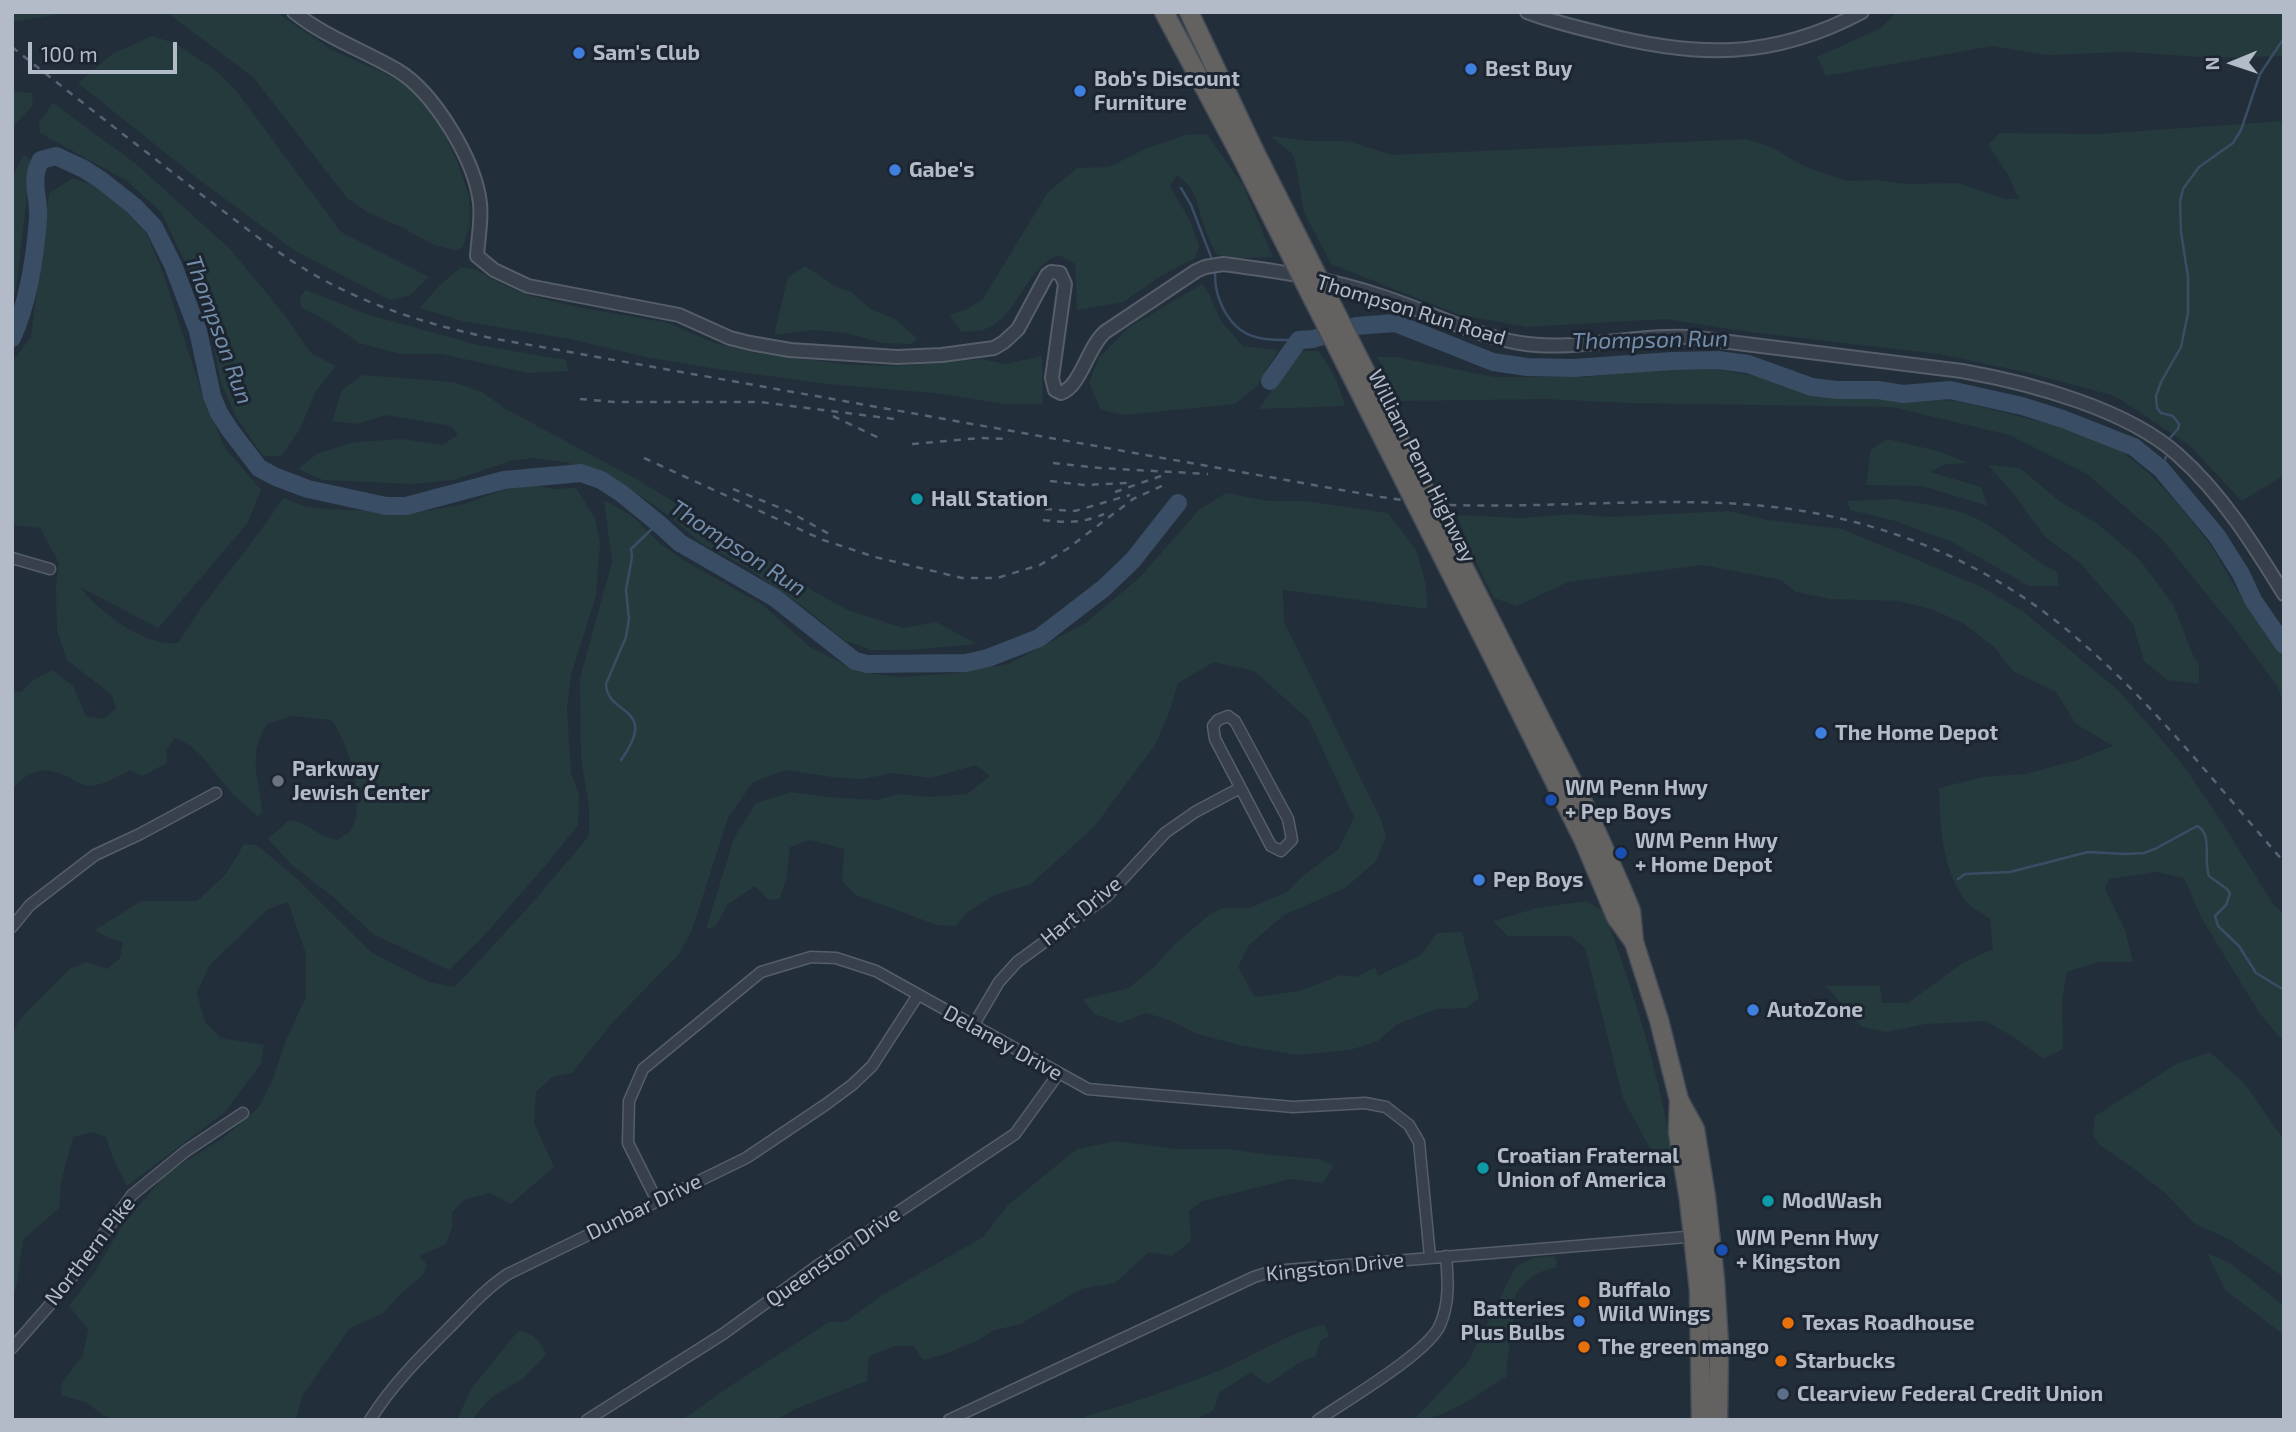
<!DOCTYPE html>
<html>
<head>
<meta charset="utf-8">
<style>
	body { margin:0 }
	#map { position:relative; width:2296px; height:1432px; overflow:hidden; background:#232e3b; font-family:"Exo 2",sans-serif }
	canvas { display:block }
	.frame { position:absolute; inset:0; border:14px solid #b2bbc7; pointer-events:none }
	.north { position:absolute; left:2198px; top:28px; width:70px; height:70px; -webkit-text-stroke:5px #1c2530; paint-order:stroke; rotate:268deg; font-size:19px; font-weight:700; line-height:28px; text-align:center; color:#b2bbc7 }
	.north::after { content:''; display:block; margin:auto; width:24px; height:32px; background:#b2bbc7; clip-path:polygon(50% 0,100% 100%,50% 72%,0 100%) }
	.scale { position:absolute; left:28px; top:42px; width:149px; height:32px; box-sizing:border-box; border:4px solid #b2bbc7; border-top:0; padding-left:9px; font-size:21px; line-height:24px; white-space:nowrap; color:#b2bbc7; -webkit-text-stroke:5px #1c2530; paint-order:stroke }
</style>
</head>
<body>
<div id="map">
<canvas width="2296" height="1432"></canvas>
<div class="frame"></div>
<div class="north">N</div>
<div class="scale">100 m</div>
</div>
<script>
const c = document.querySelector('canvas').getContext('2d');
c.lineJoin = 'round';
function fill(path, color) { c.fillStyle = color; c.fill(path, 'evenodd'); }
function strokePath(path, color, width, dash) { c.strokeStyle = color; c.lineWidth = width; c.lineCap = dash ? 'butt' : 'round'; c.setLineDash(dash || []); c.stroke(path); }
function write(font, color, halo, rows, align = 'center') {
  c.font = font + ' "Exo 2",sans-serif'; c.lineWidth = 6; c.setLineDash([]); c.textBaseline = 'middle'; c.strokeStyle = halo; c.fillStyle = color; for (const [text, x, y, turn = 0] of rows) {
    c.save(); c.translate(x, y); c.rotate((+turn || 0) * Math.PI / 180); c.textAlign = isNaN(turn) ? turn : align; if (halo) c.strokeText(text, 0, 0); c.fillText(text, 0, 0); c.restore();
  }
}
fill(new Path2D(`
	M12 12H71L14 22Z
	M166 12H276L332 50 384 73 411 88 439 123 458 163 469 196 470 225 463 247 456 250 434 245 399 226 367 212 347 198 253 77Z
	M1897 12H2284V56L2212 58 2128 52 2047 55 1992 46 1826 76 1817 57 1881 28Z
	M152 36 174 43 218 72 238 93 341 232 429 277 409 296 390 300 295 251 197 178 78 83 112 54Z
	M12 91 32 93 33 105 12 128Z
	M53 103 135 163 231 250 283 313 311 353 336 366 316 391 300 429 281 456H263L236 417 221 382 212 338 189 270 161 212 127 181 40 133 39 122Z
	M2284 121V475L2242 501 2189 445 2115 396 2029 373 1939 354 1749 332 1666 319 1527 327 1460 315 1331 264 1304 212 1294 155 1270 136 1308 141H1348L1392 155 1747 139 1771 147 1804 166 1846 181 1878 180 1907 184 1958 183 2005 199H2019L2008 175 1988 145 1999 133 2097 134Z
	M1207 134 1243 185 1273 257 1238 258 1217 255C1212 245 1206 234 1203 223 1197 203 1196 188 1177 175L1170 186 1190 221 1199 246 1195 258 1161 276 1123 302 1077 310 1075 264 1059 255C1024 267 1020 317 983 330 976 332 968 331 961 332L950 315 967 309 983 299 1048 192 1077 168 1109 167 1147 148 1185 135Z
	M24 154 31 160 16 290 12 307V178Z
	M73 178 105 189 143 225 163 273 204 400 225 448 261 490 247 524 158 628 80 587C99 612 145 647 178 643 209 592 251 548 283 498L307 507 341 510 426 511 464 504 503 490 533 485 554 489 576 488 595 518 600 542 596 596 571 675 567 709 571 773 579 794 578 825 546 865 482 938 449 970 373 934 333 897 292 865 268 839 289 820C307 822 319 837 337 840 341 837 348 834 351 830 367 805 349 742 331 720L292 716 267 724C246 759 260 777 262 813L257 816C249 809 240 801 232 793 214 774 201 747 175 738L166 750 167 763 142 776 130 770C117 776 103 786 89 786 82 785 76 781 69 777 44 766 30 768 12 790V691L21 692 35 679 52 670 73 686 86 716 103 719 116 709 112 695 67 660 57 630 56 586 59 563 40 528 12 525V362L31 337 49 193Z
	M805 266 836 287 851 292 872 310 895 319 917 338 911 344 883 343 845 333 815 330 774 335 788 277Z
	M461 267 477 270 499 283 527 295 572 306 668 323 717 344 756 353 852 365 900 366 982 359 1005 364 1042 356 1043 404H1004L934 393 827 384 718 369 650 358 570 339 462 321 420 308 440 285Z
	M1202 284 1209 294 1221 321 1243 346 1278 350 1257 386 1235 404 1124 415 1101 410 1089 383 1099 358 1128 328Z
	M306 290 366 314 478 345 566 360 568 371 528 373 441 354H400L359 343 332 324 301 307 300 296Z
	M1303 351H1319L1336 379 1345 406 1259 409 1278 381Z
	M1377 357H1396L1494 377H1588L1649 370 1716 369 1764 378 1807 394 1958 401 2054 425 2117 447 2151 475 2178 504 2212 547 2241 597 2284 657V704L2277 686 2239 634 2161 538 2087 474 2009 435 1892 407 1625 403 1547 399 1400 401Z
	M363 375 453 382 482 392 506 409 636 479 744 544 818 594 848 610 903 628 936 622 977 644 908 650H871L844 640 806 609 746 567 701 543 668 515 630 489 594 470 565 462 533 458 511 461 454 480 412 484 323 480 298 469 318 453 356 442 403 439 442 445 458 435 451 426 386 415 357 424 332 421 342 390Z
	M1887 439 1938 451 1968 463 1945 464 1930 472 1981 487 1988 506 1922 486 1866 485 1871 450Z
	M1988 465 2020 468 2059 501 2098 524 2139 559 2173 604 2192 653 2199 664V684L2167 680 2144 661 2133 624 2081 564 2044 536 2016 497Z
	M1226 493 1268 501H1306L1388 513 1417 551 1426 586 1427 609 1283 590 1284 622 1382 822 1386 838 1375 862 1345 888 1284 915 1249 945 1238 967 1255 997 1300 991 1341 975 1356 977 1375 967 1378 976 1421 955 1437 933 1462 932 1479 998 1467 1008 1437 1009 1397 1024 1378 1041 1350 1050 1297 1055 1238 1045 1198 1034 1169 1020 1146 1013 1120 1023 1094 1014 1083 999 1129 988 1155 966 1175 944 1209 915 1223 908H1250L1287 892 1303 876 1339 849 1354 817 1309 720 1254 671 1214 662 1178 683 1168 716 1155 745 1094 827 1031 884 995 895 966 913 956 926 937 925 856 895 842 881 844 849 810 840 790 847 786 880 779 899 768 900 755 886 728 904 715 927 706 929 734 838 756 803 791 792 828 797 876 800 900 794 930 797 967 794 990 776 976 765 931 778 893 773 863 779 838 778 786 770 753 782 728 818 692 930 679 954 612 1023 572 1073 552 1077 536 1092 534 1123 554 1167 511 1204 490 1193 464 1200 452 1212V1228L446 1244 420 1256 427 1265 423 1275 402 1293 382 1314 350 1328 302 1396 296 1420H122L104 1416 87 1403 61 1395 62 1383 83 1355 88 1329 69 1306 96 1270 123 1224 167 1173 223 1138 258 1108 272 1081 286 1040 306 997V954L288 902 268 909 209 966 197 993 205 1022 221 1038 264 1045 261 1064 225 1112 127 1186 114 1161 106 1137 92 1132 73 1137 61 1182 59 1208 23 1240 17 1285 12 1299V1035L20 1019 71 968 87 962 107 969 120 958 123 942 108 938 95 930 141 901H197L226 874 244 844 257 845 296 878 371 952 429 982 455 987 534 901 589 836V807L581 759 580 678 612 562 604 500 631 515 659 543 685 561 763 605 810 647 859 672 897 677 947 674 1009 664 1087 622 1140 577 1199 510Z
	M1896 499C1919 504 1944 506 1966 514 2000 527 2025 556 2057 572L2059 586H2029L1952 542 1892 520 1850 510 1847 501Z
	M1728 511 1768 520 1842 529 1980 586 2024 612 2119 691 2180 761 2220 819 2273 904 2284 914V1042L2260 1014 2202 919 2184 878 2156 872 2109 879 2105 889 2125 930 2133 962H2097L2067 972 2062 1001 2063 1049 2044 1059 2015 1038 1986 1021 1926 1024 1887 1032 1862 1027 1826 986H1880L1882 1003H1908L1961 964 1993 949 1990 919C1982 913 1969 907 1964 899 1942 867 1940 826 1939 788L1983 777 2025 774 2074 761 2113 746 2076 724 2056 692 2013 671 1994 647 1963 623 1931 609 1899 601 1831 599 1796 592 1781 580 1703 565 1568 582 1517 606 1494 598 1472 554 1457 515 1521 518 1573 514 1611 517Z
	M1586 901 1604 911C1634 993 1660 1075 1673 1160L1672 1166 1659 1161 1643 1136 1623 1098 1585 948 1571 936H1508L1493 921 1537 908Z
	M2210 1052 2245 1084 2284 1140V1277L2230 1240 2194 1223 2165 1193 2129 1165 2101 1146 2093 1136 2095 1116 2178 1063Z
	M1117 1141 1175 1149H1229L1270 1155 1319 1159 1334 1166 1323 1183 1291 1179 1203 1201 1189 1211 1191 1241 1172 1256 1149 1252 1115 1283 1081 1289 1020 1324 992 1331 979 1340 942 1355 923 1360 914 1346H895L869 1356 867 1381 795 1409 777 1420H682L739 1380 829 1322H845L882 1295 983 1237 1008 1205 1077 1149Z
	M2207 1253 2230 1263 2284 1306V1335L2225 1290Z
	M1553 1256 1557 1261 1556 1268C1539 1269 1519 1283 1514 1300 1512 1307 1514 1315 1513 1322 1511 1341 1507 1358 1506 1377 1478 1393 1446 1420 1414 1420L1468 1362 1516 1266 1533 1258Z
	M1324 1324 1329 1336 1321 1340 1315 1357C1296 1360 1284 1376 1267 1384L1251 1372 1219 1393 1214 1410 1195 1420H1082L1087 1416C1132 1403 1177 1388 1220 1370 1256 1355 1287 1334 1324 1324Z
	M518 1331C534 1333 540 1340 546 1355L522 1379 491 1398 471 1420H457L471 1389Z`), '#253a3c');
strokePath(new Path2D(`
	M1181 188 1191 205 1211 257
	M1215 274C1215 286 1217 296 1222 306 1239 342 1264 340 1299 340
	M2170 438 2178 429 2179 424 2173 416 2161 413 2157 408 2156 396 2161 382 2181 347 2188 313V277L2181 232 2180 201 2183 189 2199 167 2233 143 2241 130 2260 74 2284 38
	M2161 469 2166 457
	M621 760C660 705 607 717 606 684L626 637 629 619 626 590 632 557 631 549 658 523
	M1958 879 1965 874 2010 872 2088 852 2125 854 2144 853 2155 849 2197 826C2213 833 2203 860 2209 876L2227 889 2230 894 2226 905 2215 916 2218 926 2239 946 2256 973 2284 990`), '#394d64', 2.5);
strokePath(new Path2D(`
	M12 338C28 303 35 258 38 219 40 199 29 180 41 160L56 156 84 169 101 180 134 206 154 227 173 265 198 331 212 396 219 413 230 430 259 468 276 477 308 489 386 506H406L504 480 581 473 601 480 621 493 658 523 680 543 775 598 846 654 855 661 867 664 966 663 988 658 1039 638 1104 588 1133 560 1178 503
	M1270 381 1299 340 1313 339 1356 326 1395 323 1493 362 1527 367 1574 368 1672 361 1718 360 1748 364 1812 387 1837 390H1878L1903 394 1950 390 2022 406 2063 419 2134 447 2161 469 2217 536 2241 574 2253 600 2284 645`), '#394d64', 18);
const minor = new Path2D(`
	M12 558 50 569
	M1228 716 1235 721 1288 819 1292 840 1281 851 1271 846 1215 739 1213 726 1218 720Z
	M12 927 30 905 95 855 140 834 216 793
	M973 1026 999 982 1017 962 1106 897 1165 833 1195 812 1240 788
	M657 1201 628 1143 629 1101 643 1069 761 972 811 957 836 958 876 971 1088 1089 1293 1107 1365 1103 1386 1107 1409 1125 1419 1142 1430 1257
	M12 1348 61 1292 132 1195 186 1151 243 1113
	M370 1420C391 1386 420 1357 448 1329 467 1310 485 1289 508 1274L746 1158 825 1105 852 1085 872 1066 918 995
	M587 1420 723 1334 817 1266 1015 1134 1059 1073
	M949 1420 1254 1277 1273 1271 1698 1236
	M1318 1420C1347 1400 1428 1353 1440 1325 1450 1302 1448 1279 1446 1256`);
const tertiary = new Path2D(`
	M294 12C325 37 363 50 397 70 434 92 475 160 480 203 482 220 478 239 477 256L494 270 528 286 679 315 730 338 750 343 790 350 897 357 942 355 994 348 1004 342 1018 329 1047 275 1051 272 1060 273 1065 284 1052 378 1055 390 1061 393C1081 386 1087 348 1105 332L1196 271 1205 267 1223 264C1278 271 1332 279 1384 297 1430 312 1472 335 1520 343 1575 352 1633 334 1689 337L1962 371C2030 383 2127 409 2178 455 2222 494 2253 544 2284 594
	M1527 12C1550 21 1575 27 1600 33 1696 58 1772 60 1862 12`);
const trunk = new Path2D(`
	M1164 12 1241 156
	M1189 12 1254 150
	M1507 653 1585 806 1621 887 1631 911 1634 942 1659 1020 1679 1100 1695 1129 1706 1197 1715 1280 1719 1345 1718 1420
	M1494 659 1584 841 1616 917 1634 942
	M1679 1100 1678 1132 1689 1200 1699 1290 1701 1420`);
strokePath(minor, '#555e69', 13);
strokePath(tertiary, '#555e69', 16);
strokePath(trunk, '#424b56', 21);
strokePath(minor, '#37404b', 10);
strokePath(tertiary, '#37404b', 12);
strokePath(trunk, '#636260', 18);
strokePath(new Path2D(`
	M12 47C75 97 138 146 202 195 240 223 278 255 320 278 374 308 431 325 491 338L1381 497C1404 500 1427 504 1450 505 1547 508 1644 498 1741 504 1867 512 1984 557 2079 640 2154 704 2219 788 2284 862
	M580 399 614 402H760L894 419
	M833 416 881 439
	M912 444 980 438 1010 439
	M644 458 823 540 875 557 962 578H997L1040 565 1067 549 1133 499 1166 484
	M1053 463 1100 468 1208 474
	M1050 481 1084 485 1127 483
	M733 489 788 511 831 535
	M1115 492 1161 476
	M1045 509 1075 511 1130 495
	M1043 520C1065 523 1084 523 1104 514`), '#596472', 2.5, [7, 7]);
const trunkBridge = new Path2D(`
	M1254 150 1507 653
	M1241 156 1494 659`);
strokePath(trunkBridge, '#424b56', 21, []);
strokePath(trunkBridge, '#636260', 18);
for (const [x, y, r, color] of [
	[579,53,7,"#3f7fe0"],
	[1471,69,7,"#3f7fe0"],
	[1080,91,7,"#3f7fe0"],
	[895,170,7,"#3f7fe0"],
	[917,499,7,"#0f9aa8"],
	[1821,733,7,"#3f7fe0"],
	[278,781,7,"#6b7280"],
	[1551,800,7,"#1a4fb4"],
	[1621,853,7,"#1a4fb4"],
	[1479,880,7,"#3f7fe0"],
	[1753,1010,7,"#3f7fe0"],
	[1483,1168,7,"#0f9aa8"],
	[1768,1201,7,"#0f9aa8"],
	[1722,1250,7,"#1a4fb4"],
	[1584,1302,7,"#e8710a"],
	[1579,1321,7,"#3f7fe0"],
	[1788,1323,7,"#e8710a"],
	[1584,1347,7,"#e8710a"],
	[1781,1361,7,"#e8710a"],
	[1783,1394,7,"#5c6f8a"]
]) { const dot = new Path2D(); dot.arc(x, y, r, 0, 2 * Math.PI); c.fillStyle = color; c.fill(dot); strokePath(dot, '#1c2530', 2.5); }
write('bold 21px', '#b2bbc7', '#1c2530', [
	["Sam's Club",593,53],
	["Best Buy",1485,69],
	["Bob’s Discount",1094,79],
	["Furniture",1094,103],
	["Gabe's",909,170],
	["Hall Station",931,499],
	["The Home Depot",1835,733],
	["Parkway",292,769],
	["Jewish Center",292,793],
	["WM Penn Hwy",1565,788],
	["+ Pep Boys",1565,812],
	["WM Penn Hwy",1635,841],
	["+ Home Depot",1635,865],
	["Pep Boys",1493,880],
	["AutoZone",1767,1010],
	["Croatian Fraternal",1497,1156],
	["Union of America",1497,1180],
	["ModWash",1782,1201],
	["WM Penn Hwy",1736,1238],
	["+ Kingston",1736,1262],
	["Buffalo",1598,1290],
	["Wild Wings",1598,1314],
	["Batteries",1565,1309,"right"],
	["Plus Bulbs",1565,1333,"right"],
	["Texas Roadhouse",1802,1323],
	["The green mango",1598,1347],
	["Starbucks",1795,1361],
	["Clearview Federal Credit Union",1797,1394]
], 'left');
write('21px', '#b2bbc7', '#1c2530', [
	["Thompson Run Road",1411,310,17],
	["William Penn Highway",1422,466,63],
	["Hart Drive",1081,911,-39],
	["Delaney Drive",1003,1043,29],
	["Dunbar Drive",644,1207,-26],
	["Northern Pike",90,1251,-52],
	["Queenston Drive",833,1257,-35],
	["Kingston Drive",1335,1267,-6]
]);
write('italic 23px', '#738daa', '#1c2530', [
	["Thompson Run",219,330,70],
	["Thompson Run",1650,340,-1],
	["Thompson Run",738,548,33]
]);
</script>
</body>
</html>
